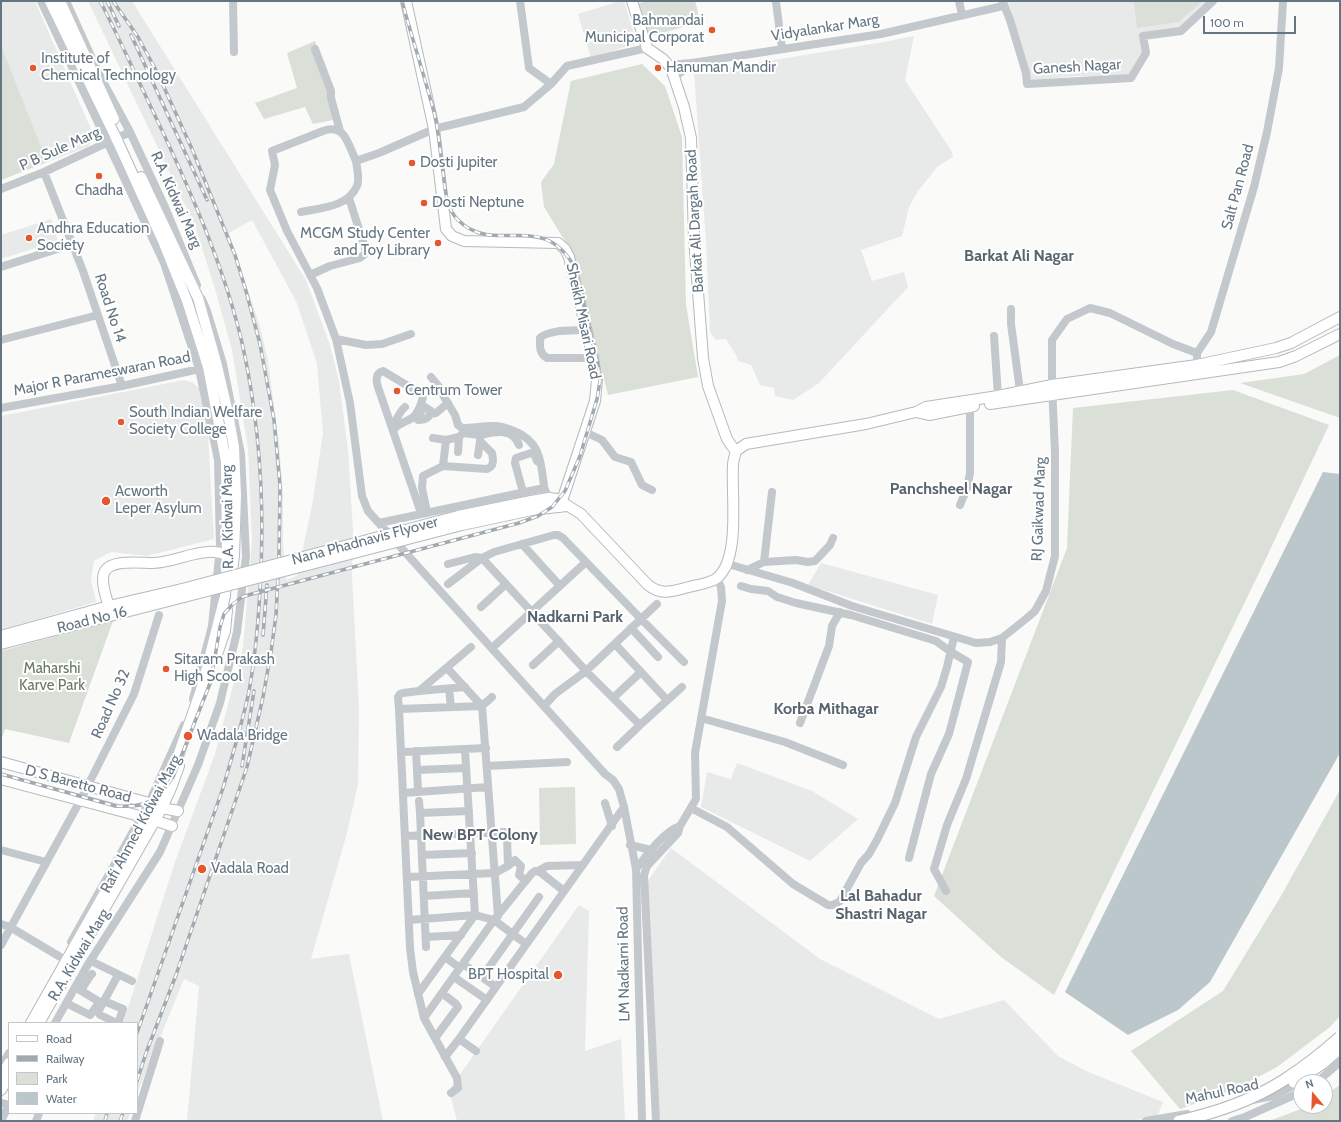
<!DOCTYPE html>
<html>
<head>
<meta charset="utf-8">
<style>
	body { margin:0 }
	#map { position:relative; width:1341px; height:1122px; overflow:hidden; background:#fafaf8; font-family:Cabin,sans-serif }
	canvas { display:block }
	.frame { position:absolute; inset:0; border:2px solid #657683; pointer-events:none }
	.legend { position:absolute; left:8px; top:1022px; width:130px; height:92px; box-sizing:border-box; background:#fff; border:1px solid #c1c8cd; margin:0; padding:5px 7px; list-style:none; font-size:12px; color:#657683 }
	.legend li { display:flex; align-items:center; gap:8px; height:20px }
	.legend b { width:20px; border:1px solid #c1c8cd }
	.north { position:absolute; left:1293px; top:1074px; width:40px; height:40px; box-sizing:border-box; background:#fff; border:1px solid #c1c8cd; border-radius:50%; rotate:341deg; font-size:11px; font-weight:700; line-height:16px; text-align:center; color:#657683 }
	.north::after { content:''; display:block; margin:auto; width:14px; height:18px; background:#e4572e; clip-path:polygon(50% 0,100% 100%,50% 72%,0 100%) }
	.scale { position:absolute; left:1203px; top:16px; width:93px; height:18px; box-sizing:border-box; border:2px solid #657683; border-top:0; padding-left:5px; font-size:12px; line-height:14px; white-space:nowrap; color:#657683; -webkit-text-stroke:3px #fff; paint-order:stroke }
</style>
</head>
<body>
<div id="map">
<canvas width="1341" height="1122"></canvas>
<div class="frame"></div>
<ul class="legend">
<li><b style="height:5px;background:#fff"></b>Road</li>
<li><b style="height:5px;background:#a2aab0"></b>Railway</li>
<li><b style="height:11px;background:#dadfd7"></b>Park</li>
<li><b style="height:11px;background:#bbc7cb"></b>Water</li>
</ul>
<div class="north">N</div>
<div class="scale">100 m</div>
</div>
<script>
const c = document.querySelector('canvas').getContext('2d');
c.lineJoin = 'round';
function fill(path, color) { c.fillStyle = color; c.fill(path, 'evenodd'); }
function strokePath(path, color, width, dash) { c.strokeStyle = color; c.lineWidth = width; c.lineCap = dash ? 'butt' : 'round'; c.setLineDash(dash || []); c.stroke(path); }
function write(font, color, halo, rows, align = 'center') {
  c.font = font + ' Cabin,sans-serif'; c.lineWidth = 4; c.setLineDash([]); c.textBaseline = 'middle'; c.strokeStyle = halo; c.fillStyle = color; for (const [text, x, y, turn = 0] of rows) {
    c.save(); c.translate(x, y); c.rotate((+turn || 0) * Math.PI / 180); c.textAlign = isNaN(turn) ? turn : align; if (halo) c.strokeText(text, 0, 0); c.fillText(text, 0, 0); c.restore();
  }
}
fill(new Path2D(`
	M1 1H35L94 136 89 146 1 180Z
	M88 1H132L306 280 330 345 339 381 348 450 353 530 352 576 359 708 358 784 347 833 311 959 349 954 383 1121H187L199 986 184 979 137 1094V1023H123L175 862 215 754 243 648 252 541 248 449 232 350 215 289 195 226ZM252 220 296 301 317 364 323 433 312 506 297 576 286 580 283 544V493L279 443 268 361 260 327 229 233Z
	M620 1H624L637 43 591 58 578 14Z
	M1008 1H1213L1181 31 1143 36 1146 53 1131 78 1080 76 1030 80Z
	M914 36 905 80 952 152 953 157 938 166 918 191 909 207 902 236 861 250 872 281 904 272 908 287 819 383 793 400 775 396 774 388 760 385 751 365 738 361 736 355 726 339 716 340 710 332 706 242 694 73 878 43Z
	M51 219 58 241 1 259V235Z
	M184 380 192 382 201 390 208 433 214 539 147 556 111 552 94 561 91 580 96 602 1 630V416Z
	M821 563 938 595 932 624 808 585Z
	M737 763 812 791 858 819 810 861 701 807 707 772 731 779Z
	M671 848 820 959 939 1019 1004 1000 1058 1056 1086 1071 1163 1102 1157 1117 1128 1121H655L647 882Z
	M579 905 589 911 585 1051 621 1039 625 1121H457L449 1090Z
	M96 1113H130L128 1121H93Z`), '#e8e9e9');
fill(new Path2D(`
	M646 1H695C697 9 701 17 694 24L648 37 637 4Z
	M1134 1H1203L1178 22 1137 28Z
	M315 41 338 119 313 124 305 107 264 119 255 103 297 88 287 53Z
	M1 46 47 162 1 180Z
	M642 64 665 86 682 137 686 305 698 377 608 395 573 254 544 207 541 182 554 164 571 81Z
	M1340 355V418L1240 383 1304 374Z
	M1233 390 1329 425 1260 571 1054 995 1001 957 934 896 1067 548 1073 408Z
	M113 621 69 743 5 729 1 741V651Z
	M575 787 576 844 540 845 539 788Z
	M1340 790V1016L1330 1027 1277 1067 1235 1089 1180 1109 1131 1051 1223 991 1281 896Z
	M1340 1085V1121H1269L1309 1106H1325V1095Z`), '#dadfd7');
fill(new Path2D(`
	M1323 472 1340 474V753L1210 982 1178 1010 1128 1035 1065 992Z`), '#bbc7cb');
const major = new Path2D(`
	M60 1 114 119
	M406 1 434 129 446 229 452 236 464 241 558 243 565 249 569 257 593 358 597 380 595 401 560 507
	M632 1 647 48 663 59 671 68 684 107 691 138 694 238 703 358 708 386 727 439 731 445 736 451
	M141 177 198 298 216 362 228 413 234 447 236 495 234 556 232 572
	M990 404 1279 362 1296 356 1340 334
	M916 412 929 415 974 406
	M458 516 531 501 549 498 557 499 581 514 648 585C662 596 673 591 689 587 697 585 711 583 717 578 741 558 731 494 733 465 733 461 735 455 736 451L746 444 866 424 916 412 926 407 998 396 1052 385 1197 365 1276 348 1291 343 1340 317
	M462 525 532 510 566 506
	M109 606C106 598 100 579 105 571 112 559 140 563 152 563 171 563 189 553 208 552 217 551 224 554 232 556
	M1 636 109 606 182 589
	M1 644 184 597
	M217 654 225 631 227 610
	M1 762 149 803 162 808 178 811
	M1 779 147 818 172 826
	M31 1023 147 818 177 759 202 687 225 596 227 554 226 461 208 367 187 301 163 241 116 138 50 1
	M39 1023 162 808 171 788 179 766
	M1 1077 9 1063
	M1 1090 9 1076`);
strokePath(major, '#b5babe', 12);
strokePath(new Path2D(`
	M41 1 164 263 199 369 218 460 220 547 212 626 193 699
	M66 1 101 78 130 132 165 207 197 285
	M233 1 234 52
	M520 1 529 68 551 84
	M959 1 962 15
	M776 2 782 49
	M1003 2 1010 20 1026 73 1027 84 1131 78 1146 53 1143 36 1181 31 1213 1
	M315 49 331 91V98L340 131
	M668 65 692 63 881 34 1003 6
	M674 78 692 63
	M44 172 83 271 122 386
	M1 189 44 172 130 132
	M301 212C321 208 348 207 357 186 360 179 357 168 356 161
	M1 267 73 244
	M310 275 330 266 360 258 366 253V251L349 198
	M1011 309V324L1020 391
	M587 330C573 331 550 329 540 338 540 347 539 353 547 358H593
	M994 336 998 396
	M336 339 366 345 382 344 411 334
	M1 340 98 315
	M1197 370V353L1211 332 1254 187 1267 132 1279 68 1283 1
	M431 377 441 389 444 397 455 415 458 425 462 428C473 428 483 426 493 426 501 426 507 428 514 431 540 441 541 461 544 486 545 493 550 496 549 503
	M425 407 431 411C430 418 425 420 418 420L417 419 423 408Z
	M1 408 122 386 204 368
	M430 414 436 413 448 403
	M393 427C396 420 399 412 405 407
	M393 430C401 422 404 423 412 418 417 415 423 401 423 395L383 371C373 374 377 385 380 393L421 513
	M585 432 602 440 615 457 631 462 642 485 652 490
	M480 435C494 432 513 427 519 445
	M433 438 446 440
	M458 452 459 437
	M478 455 480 441
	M523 492 515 463 516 458 531 453 534 454 537 461
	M960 505 967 488 970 473V407
	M427 512 422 488 423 476 443 466 487 469C495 466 493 459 492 453L480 441V435L463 433 459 437 446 440 443 466
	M379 523 544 488
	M522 544 560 586
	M764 562 772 492
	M448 564 475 557 482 558 586 671 640 725 617 747
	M728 564 793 583 852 606 976 643 990 642 1002 638 1027 618 1035 611 1046 591 1055 556V453L1052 385V340L1067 319 1090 308 1110 313 1173 344 1197 353
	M747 570 764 562 796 560 808 562 815 561 830 545 833 538
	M448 584 482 558 494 552 554 535H558L563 538 641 619 586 671 555 694 544 706
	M741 586 751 589 768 591 777 597 796 603 851 615 936 641 951 652 968 662 949 734 931 774 909 858
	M657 604 641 619 684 662
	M481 607 506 584
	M631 628 658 657
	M615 644 667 700
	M492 648 586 562
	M533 665 559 641
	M447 668 482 706 498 916
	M449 689 451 707
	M419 691 465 687
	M613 698 641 672
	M399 709 398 697 400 694 403 693 419 691 471 647
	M701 718 785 742 843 765
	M800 723 829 646 832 626 840 612
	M640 725 682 687
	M416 751 417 770
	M401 752 486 748
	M487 766 567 762
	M418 792 417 770 466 768
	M403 793 488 787
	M419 801 420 813
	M605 803 612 826
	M691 808 727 827 793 884 828 905C833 906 836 904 840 901L861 863 869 854 877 840 895 803 916 737 941 687 947 667 954 637
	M406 836 505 832 507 836 508 866 495 873 407 877
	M630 845 651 850
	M1 850 46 862
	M422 855 472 853
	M508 866 515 860 521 866 519 875 526 881
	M636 869C647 855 663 832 680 826
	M538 871 547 866 583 865
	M946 891 934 869 947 825 966 779 1001 662 1002 638
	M424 896 474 893
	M409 920 475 915 494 920 526 944
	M1 924 10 927 62 958
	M426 937 461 935
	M71 942 149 803 184 725
	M1 945 80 801 134 694 159 615
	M426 947 420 813 469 811
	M445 957 460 968
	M91 961 132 981
	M463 964 496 987
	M454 977 487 1000
	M482 977 539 897
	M83 987 90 976 92 974
	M418 994 475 915 465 750
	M104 1001 123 1009 119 1021 115 1022 100 1015 98 1012 118 975
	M66 1003 90 1015 99 1003 98 1001 75 987
	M424 1018 494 920 532 873 535 871 540 872 564 891
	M55 1023 87 966 160 852 198 765 220 703 237 632 246 556 241 454 223 364 207 311 202 299
	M435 1038 458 1007 456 1004 442 993
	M459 1039 476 1051
	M445 1057 459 1039 624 807
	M1 1066 9 1053
	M1317 1082 1340 1062
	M451 1093 458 1088 457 1078 424 1018 413 972 410 948 399 709 482 706 492 697
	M1252 1100 1273 1096 1301 1082
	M1 1103 9 1105
	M1 1121 9 1105
	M36 1121 39 1113
	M135 1121 160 1041
	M642 1121 636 869 624 807 619 789 613 780 605 774 368 511 362 496 350 403 336 339 317 288 287 231 270 190 275 165 272 151 323 131C345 123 348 144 356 161L379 153 434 129 524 107 551 84 567 66 647 48
	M656 1121 644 875 647 866 678 833 680 826 696 799 695 753 722 601 721 587 717 578
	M1146 1121 1187 1114
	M1232 1121 1245 1117 1301 1092`), '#c3c8cc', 8);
strokePath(major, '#fff', 10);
const rail = new Path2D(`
	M100 1C121 41 139 83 159 124 192 194 226 272 243 347 260 426 265 509 260 590 258 625 255 661 248 696 241 727 232 757 223 788L137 1033
	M107 1 119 26
	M113 1 138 37 158 74 192 149 235 255 246 291 260 344 274 420 280 486 279 557 276 615 271 652 263 697 247 767 176 975 146 1053 137 1081
	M131 35 207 200
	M263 635 267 585
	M242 766 254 691
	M1 774 115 806C145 808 156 802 173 777L211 681 220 627 224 614 232 605 242 597 252 594 519 523 538 516 552 507 565 491 580 456 597 399 600 381 598 365 575 268C542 208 495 257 458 220 446 208 445 189 443 172 440 152 439 132 434 112 424 75 412 38 402 1
	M105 1121 107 1113
	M120 1121 123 1113`);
strokePath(rail, '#a2aab0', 3.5);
strokePath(rail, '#fff', 2, [6]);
const majorBridge = new Path2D(`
	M182 589 458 516
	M184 597 462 525`);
const highwayBridge = new Path2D(`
	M1294 1082 1323 1063 1340 1048
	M1179 1121C1215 1113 1253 1100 1284 1080 1304 1067 1322 1053 1340 1037`);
strokePath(majorBridge, '#b5babe', 12, []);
strokePath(highwayBridge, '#b4b9bd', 13, []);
strokePath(majorBridge, '#fff', 10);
strokePath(highwayBridge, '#fff', 11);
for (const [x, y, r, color] of [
	[712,30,4,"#e4572e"],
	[33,68,4,"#e4572e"],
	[658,68,4,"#e4572e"],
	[412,163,4,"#e4572e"],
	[99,176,4,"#e4572e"],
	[424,203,4,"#e4572e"],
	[29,238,4,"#e4572e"],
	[438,243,4,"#e4572e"],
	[397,391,4,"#e4572e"],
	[121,422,4,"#e4572e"],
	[106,501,5,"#e4572e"],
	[166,669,4,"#e4572e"],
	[188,736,5,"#e4572e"],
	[202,869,5,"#e4572e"],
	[558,975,5,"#e4572e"]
]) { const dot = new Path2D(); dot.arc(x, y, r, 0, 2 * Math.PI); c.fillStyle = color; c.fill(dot); strokePath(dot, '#fff', 1.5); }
write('15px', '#657683', '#fff', [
	["Bahmandai",704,21,"right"],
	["Municipal Corporat",704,38,"right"],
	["Institute of",41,59],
	["Chemical Technology",41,76],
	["Hanuman Mandir",666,68],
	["Dosti Jupiter",420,163],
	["Chadha",99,191,"center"],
	["Dosti Neptune",432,203],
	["Andhra Education",37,229],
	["Society",37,246],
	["MCGM Study Center",430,234,"right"],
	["and Toy Library",430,251,"right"],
	["Centrum Tower",405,391],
	["South Indian Welfare",129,413],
	["Society College",129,430],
	["Acworth",115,492],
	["Leper Asylum",115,509],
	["Sitaram Prakash",174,660],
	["High Scool",174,677],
	["Wadala Bridge",197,736],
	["Vadala Road",211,869],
	["BPT Hospital",549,975,"right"]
], 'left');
write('15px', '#657683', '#fff', [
	["Vidyalankar Marg",825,28,-9],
	["Ganesh Nagar",1077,67,-3],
	["P B Sule Marg",60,149,-24],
	["Salt Pan Road",1238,187,-75],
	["R.A. Kidwai Marg",176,200,66],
	["Barkat Ali Dargah Road",695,221,-93],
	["Road No 14",110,308,72],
	["Sheikh Misari Road",583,321,78],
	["Major R Parameswaran Road",102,374,-11],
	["RJ Gaikwad Marg",1039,509,-88],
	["R.A. Kidwai Marg",228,517,-91],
	["Nana Phadnavis Flyover",365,541,-15],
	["Road No 16",92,620,-14],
	["Road No 32",111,704,-66],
	["D S Baretto Road",78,784,15],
	["Rafi Ahmed Kidwai Marg",141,824,-62],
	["R.A. Kidwai Marg",79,955,-59],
	["LM Nadkarni Road",624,964,-91],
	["Mahul Road",1222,1092,-12]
]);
write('15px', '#687a64', '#fff', [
	["Maharshi",52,669],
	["Karve Park",52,686]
]);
write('bold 16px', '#57646e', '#fff', [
	["Barkat Ali Nagar",1019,256],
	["Panchsheel Nagar",951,489],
	["Nadkarni Park",575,617],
	["Korba Mithagar",826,709],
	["New BPT Colony",480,835],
	["Lal Bahadur",881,896],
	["Shastri Nagar",881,914]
]);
</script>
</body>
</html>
